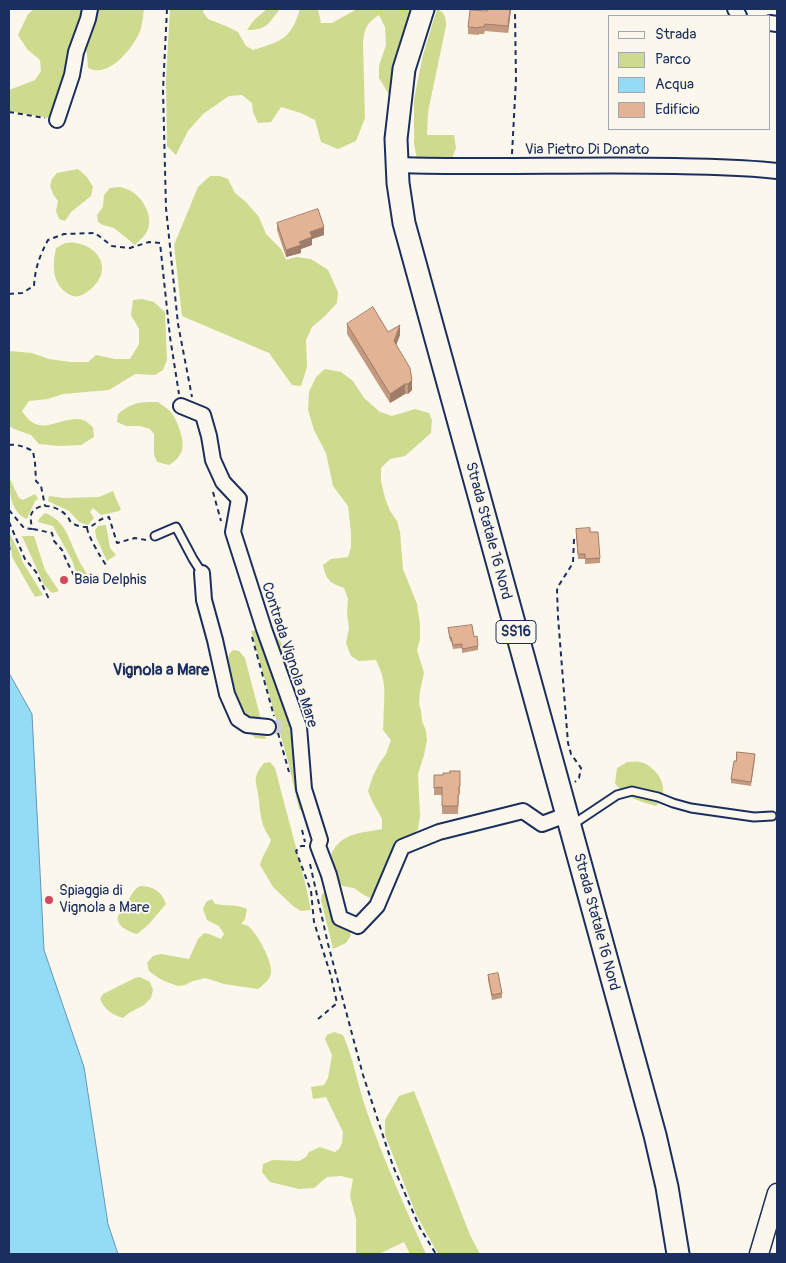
<!DOCTYPE html>
<html>
<head>
<meta charset="utf-8">
<style>
	body { margin:0 }
	#map { position:relative; width:786px; height:1263px; overflow:hidden; background:#fbf7ec; font-family:Pangolin,sans-serif }
	canvas { display:block }
	.frame { position:absolute; inset:0; border:10px solid #1b2f5e; pointer-events:none }
	.legend { position:absolute; left:608px; top:15px; width:162px; height:115px; box-sizing:border-box; background:#fbf7ec; border:1px solid #a1a7b3; margin:0; padding:6px 9px; list-style:none; font-size:15px; color:#1b2f5e }
	.legend li { display:flex; align-items:center; gap:10px; height:25px }
	.legend b { width:25px; border:1px solid #a1a7b3 }
</style>
</head>
<body>
<div id="map">
<canvas width="786" height="1263"></canvas>
<div class="frame"></div>
<ul class="legend">
<li><b style="height:6px;background:#fbf7ec"></b>Strada</li>
<li><b style="height:14px;background:#ceda8e"></b>Parco</li>
<li><b style="height:14px;background:#94dbf5"></b>Acqua</li>
<li><b style="height:14px;background:#e3b395"></b>Edificio</li>
</ul>
</div>
<script>
const c = document.querySelector('canvas').getContext('2d');
c.lineJoin = 'round';
function fill(path, color) { c.fillStyle = color; c.fill(path, 'evenodd'); }
function strokePath(path, color, width, dash) { c.strokeStyle = color; c.lineWidth = width; c.lineCap = dash ? 'butt' : 'round'; c.setLineDash(dash || []); c.stroke(path); }
function write(font, color, halo, rows, align = 'center') {
  c.font = font + ' Pangolin,sans-serif'; c.lineWidth = 4; c.setLineDash([]); c.textBaseline = 'middle'; c.strokeStyle = halo; c.fillStyle = color; for (const [text, x, y, turn = 0] of rows) {
    c.save(); c.translate(x, y); c.rotate((+turn || 0) * Math.PI / 180); c.textAlign = isNaN(turn) ? turn : align; if (halo) c.strokeText(text, 0, 0); c.fillText(text, 0, 0); c.restore();
  }
}
fill(new Path2D(`
	M34 9H144C143 18 142 28 138 36 129 52 108 78 88 68L87 54 84 45 55 119 9 111V90L35 80 41 71 40 60 27 49 18 35 28 14Z
	M170 9H204L203 12 208 19 226 26 238 32 246 46 253 50C282 41 291 39 300 9H318L321 23H332L357 9H417L391 98 379 78V66L386 45 385 27 379 15C366 23 364 30 363 44L365 118 356 141 338 149 321 142 315 120 301 113 281 107 271 122 258 123 253 112 252 103 242 95 229 96 203 114 188 131 176 155 167 146 166 79Z
	M267 9H280C268 24 267 30 247 30L254 20Z
	M437 9C445 12 446 18 446 26L428 112 427 135H454L456 148 450 164 417 159 414 144V99L423 55Z
	M78 169 87 177 93 187 91 196 71 212 65 221 59 219 56 211 58 201 53 194 50 186 52 179 57 173Z
	M210 176H220L228 179 235 193 246 202 259 217 266 234 281 249 286 260 296 257 311 259 328 270 338 292 337 303 324 317 312 327 306 340 307 367 301 386 292 385 269 353 182 316 174 245 198 187Z
	M120 187C123 188 128 189 131 191 143 198 153 216 148 229 146 235 140 240 135 245L114 228 103 225 98 222 97 215 103 207 104 195 110 188Z
	M65 243C68 243 72 242 76 243 100 247 112 270 92 288 88 291 84 295 79 296 73 298 66 293 62 289 52 278 53 262 56 248Z
	M142 299 154 302 165 312 167 360 163 370 155 375 135 374 109 390 63 394 48 399 29 401 22 411C38 437 54 420 76 419 77 419 82 419 83 420 87 421 90 425 93 427L94 437 81 445 59 446 39 444 31 435 14 429 9 426V351L32 353 49 359 71 362H88L96 355 115 359H130L139 344V329L131 315 133 300Z
	M325 369 341 372 353 381 364 398 380 412 392 416 415 409 429 413 432 420 431 433 405 456 390 459 381 468V481L385 498 390 511 397 521 400 532 403 569 417 604 420 625V639L417 650 424 673 420 691 419 704 421 710 422 721 426 731 427 740 424 755 418 774 420 816 418 829 411 838 378 898C366 899 363 894 354 888 350 887 346 887 343 886 334 882 333 875 330 867 328 860 330 855 334 849 345 832 364 833 382 829V819L372 801 368 791 373 776 379 764 386 754 391 740 383 730C384 722 383 714 384 707 385 687 385 679 376 660L359 661 351 656 346 643 349 628 347 614 348 599 344 588C330 583 326 580 323 565L331 559 348 557 351 547V532L348 506 333 486 326 453 314 430 308 410 309 392 316 377Z
	M158 402C162 405 167 408 171 412 177 420 185 440 182 450 180 457 175 461 169 465L157 462 154 454V434L150 429 140 426H126L117 422 118 414C133 402 139 402 158 402Z
	M9 477 19 498 23 500 35 494 38 499 35 501 27 519C11 513 9 492 9 477Z
	M113 491 116 499 121 509 119 511 101 515 93 508 90 512 94 518 88 525 79 522 69 511 48 501 49 496 64 498 99 497Z
	M45 513C66 521 68 538 77 556 80 564 85 570 89 577L79 581 72 560 53 526 38 522 39 519Z
	M106 525 110 548 116 555 107 561 96 537 95 530 98 526Z
	M9 532 20 554 22 561 43 595 35 597 12 557Z
	M22 536H34L45 570 59 591 52 593 44 585Z
	M268 629C276 635 286 646 288 656 291 667 288 679 290 690 294 716 318 781 310 803 309 806 307 810 305 813L299 809 288 761 251 631Z
	M233 650 239 651 245 658 266 739 255 738 247 730 227 669 229 654Z
	M270 762 275 768 304 878 311 910 301 911 293 906 273 887 260 865C262 856 268 849 271 840 261 824 261 819 259 801 258 784 250 779 264 763Z
	M627 762C631 762 635 761 640 762 654 765 669 784 661 799 660 802 658 804 656 806 640 801 625 798 615 783L617 768Z
	M140 886C152 886 162 891 166 904L148 925 137 934C127 931 112 924 120 912 123 908 127 906 128 902 131 895 133 890 140 886Z
	M326 892H330L347 924 351 935 346 943 333 949 321 900 322 894Z
	M212 899 215 904C225 906 238 904 247 909L245 919 241 924C243 924 246 925 248 926 257 933 273 962 271 973 269 981 264 984 258 989L224 984 205 978 193 981 185 985 178 986 164 981 157 977 149 971 147 963 153 956 161 954 189 959 198 939 204 933 209 934 221 939 224 934 219 926 207 920 203 909 206 902Z
	M140 977 150 982 153 990 151 998 144 1005 129 1013 123 1018C112 1015 105 1010 100 999L103 994 135 978Z
	M334 1032 343 1035C354 1060 358 1087 367 1112 384 1161 405 1207 426 1254H410L404 1242 379 1254H356V1219L350 1196 353 1179 341 1176 327 1177 314 1188 299 1189 270 1182 262 1172 263 1164 273 1160 299 1161 306 1157 309 1152 320 1147 335 1152 339 1149 342 1143 343 1132 326 1097 313 1099 311 1087 324 1085 328 1078 332 1055 325 1039 327 1035Z
	M414 1091 470 1235 480 1254H438L416 1214 385 1135V1120L399 1096Z`), '#ceda8e');
const water = new Path2D(`
	M9 673 32 714 44 950 84 1067 108 1224 118 1254H9Z`);
fill(water, '#94dbf5');
strokePath(water, '#6496b9', 1);
strokePath(new Path2D(`
	M268 727H299`), '#cecfd0', 14, [14, 7]);
const service = new Path2D(`
	M155 536 176 527 193 559 202 573
	M572 825 617 795 632 791 658 797 673 803 691 808 754 817 772 816`);
const minor = new Path2D(`
	M735 9 739 16
	M770 23 777 24
	M57 120 72 75 76 52 88 19 90 9
	M397 165C490 168 582 164 675 166 709 167 743 167 777 171
	M181 406 203 415 209 436 213 460 223 482 239 499 233 532 264 629 299 727 304 789 320 840 318 846 329 875 340 918 358 926 377 906 402 847 439 832 523 811 542 824 566 815
	M202 573 204 600 215 640 227 694 238 719 247 725 268 727`);
const tertiary = new Path2D(`
	M759 1254 777 1193`);
const primary = new Path2D(`
	M423 9 404 69 396 139 398 183 404 223 655 1135 667 1187 678 1254`);
strokePath(service, '#1b2f5e', 11);
strokePath(minor, '#1b2f5e', 18);
strokePath(tertiary, '#1b2f5e', 21);
strokePath(primary, '#1b2f5e', 25);
strokePath(new Path2D(`
	M167 9 163 90 166 208 178 324 192 397
	M9 112 45 118
	M512 154 516 79 515 14
	M9 294 22 293 34 286C35 268 40 255 48 240L64 234 95 233 112 246 130 248 149 242 160 243 170 337 179 394
	M9 445C17 444 25 447 33 451L35 463 36 481 41 486 45 506
	M213 492 221 521
	M9 510 24 528 32 529C31 520 28 513 37 508 46 503 59 508 66 515 68 517 69 519 70 521 74 525 80 527 85 527 93 528 95 522 102 519 104 518 107 518 109 517L117 543 135 538 146 540
	M9 522 25 559 36 572 49 599
	M87 528C88 536 101 558 106 565
	M33 529 52 533 54 541 62 550 67 562 76 579
	M574 539 573 563 559 585 557 590 558 617 568 743 571 754 581 768 579 778 575 782
	M9 545 10 551 9 552
	M252 637 274 716
	M278 733 289 772
	M302 830 305 842
	M305 846H301L296 851 311 891 314 922 331 976 337 1003 318 1019
	M310 864 328 944 363 1075 393 1166 420 1228 436 1254`), '#1b2f5e', 2, [5, 4]);
strokePath(service, '#fbf7ec', 7);
strokePath(minor, '#fbf7ec', 14);
strokePath(tertiary, '#fbf7ec', 18);
strokePath(primary, '#fbf7ec', 21);
fill(new Path2D(`
	M491 9H511L508 33 485 31 484 34H479V35L468 34V27L487 11Z
	M277 223 324 235 312 239V245L301 249V253L286 257 277 230Z
	M347 324 388 332 400 335 396 345 412 390 408 394H405L390 403 347 334Z
	M590 532 600 558V563L585 564V559H578L576 534Z
	M448 628 474 637 478 646V650L462 653V648L453 649 451 641H450Z
	M755 759 751 786 731 783V779L736 761Z
	M460 771V793H459L458 814H442V795H434V775H443Z
	M488 975 502 993V998L492 1000 488 980Z`), '#c39a80');
fill(new Path2D(`
	M510 9H511L508 33V26Z
	M324 227V235L312 239V245L301 249V253L286 257V250L299 242 310 232Z
	M400 325V335L394 351V341Z
	M412 380V390L408 394V384Z
	M405 384V394L390 403V394Z`), '#9f7d68');
const building = new Path2D(`
	M487 9H510L508 26 485 24 484 27H479V28L468 27 470 10 487 11Z
	M318 209 324 227 310 232 312 237 299 242 301 245 286 250 277 223Z
	M373 307 388 332 400 325 394 341 410 368 412 380 408 384H405L390 394 347 324Z
	M590 528V532H598L600 558 585 559V554H578L576 529Z
	M472 625 474 637 477 636 478 646 462 649V644L453 645 451 637 450 638 448 628Z
	M737 752 755 754 751 782 731 779 734 761H736Z
	M450 771H460V786H459V795H458V806H442V787L434 788V775H443V773H450Z
	M498 973 502 993 492 995 488 975Z`);
fill(building, '#e3b395');
strokePath(building, '#9f7d68', 1);
for (const [x, y, r, color] of [
	[64,580,5,"#d1495b"],
	[49,900,5,"#d1495b"]
]) { const dot = new Path2D(); dot.arc(x, y, r, 0, 2 * Math.PI); c.fillStyle = color; c.fill(dot); strokePath(dot, '#fbf7ec', 2); }
for (const [x, y, w] of [
	[516,632,40]
]) { const box = new Path2D(); box.roundRect(x - w / 2, y - 11.5, w, 23, 4); c.fillStyle = '#fbf7ec'; c.fill(box); strokePath(box, '#1b2f5e', 1); }
write('bold 14px', '#1b2f5e', null, [
	["SS16",516,632]
]);
write('15px', '#1b2f5e', '#fbf7ec', [
	["Via Pietro Di Donato",587,150],
	["Strada Statale 16 Nord",488,531,75],
	["Contrada Vignola a Mare",289,655,72],
	["Strada Statale 16 Nord",596,922,75]
]);
write('15px', '#1b2f5e', '#fbf7ec', [
	["Baia Delphis",74,580],
	["Spiaggia di",59,891],
	["Vignola a Mare",59,908]
], 'left');
write('bold 16px', '#1b2f5e', '#fbf7ec', [
	["Vignola a Mare",161,671]
]);
</script>
</body>
</html>
